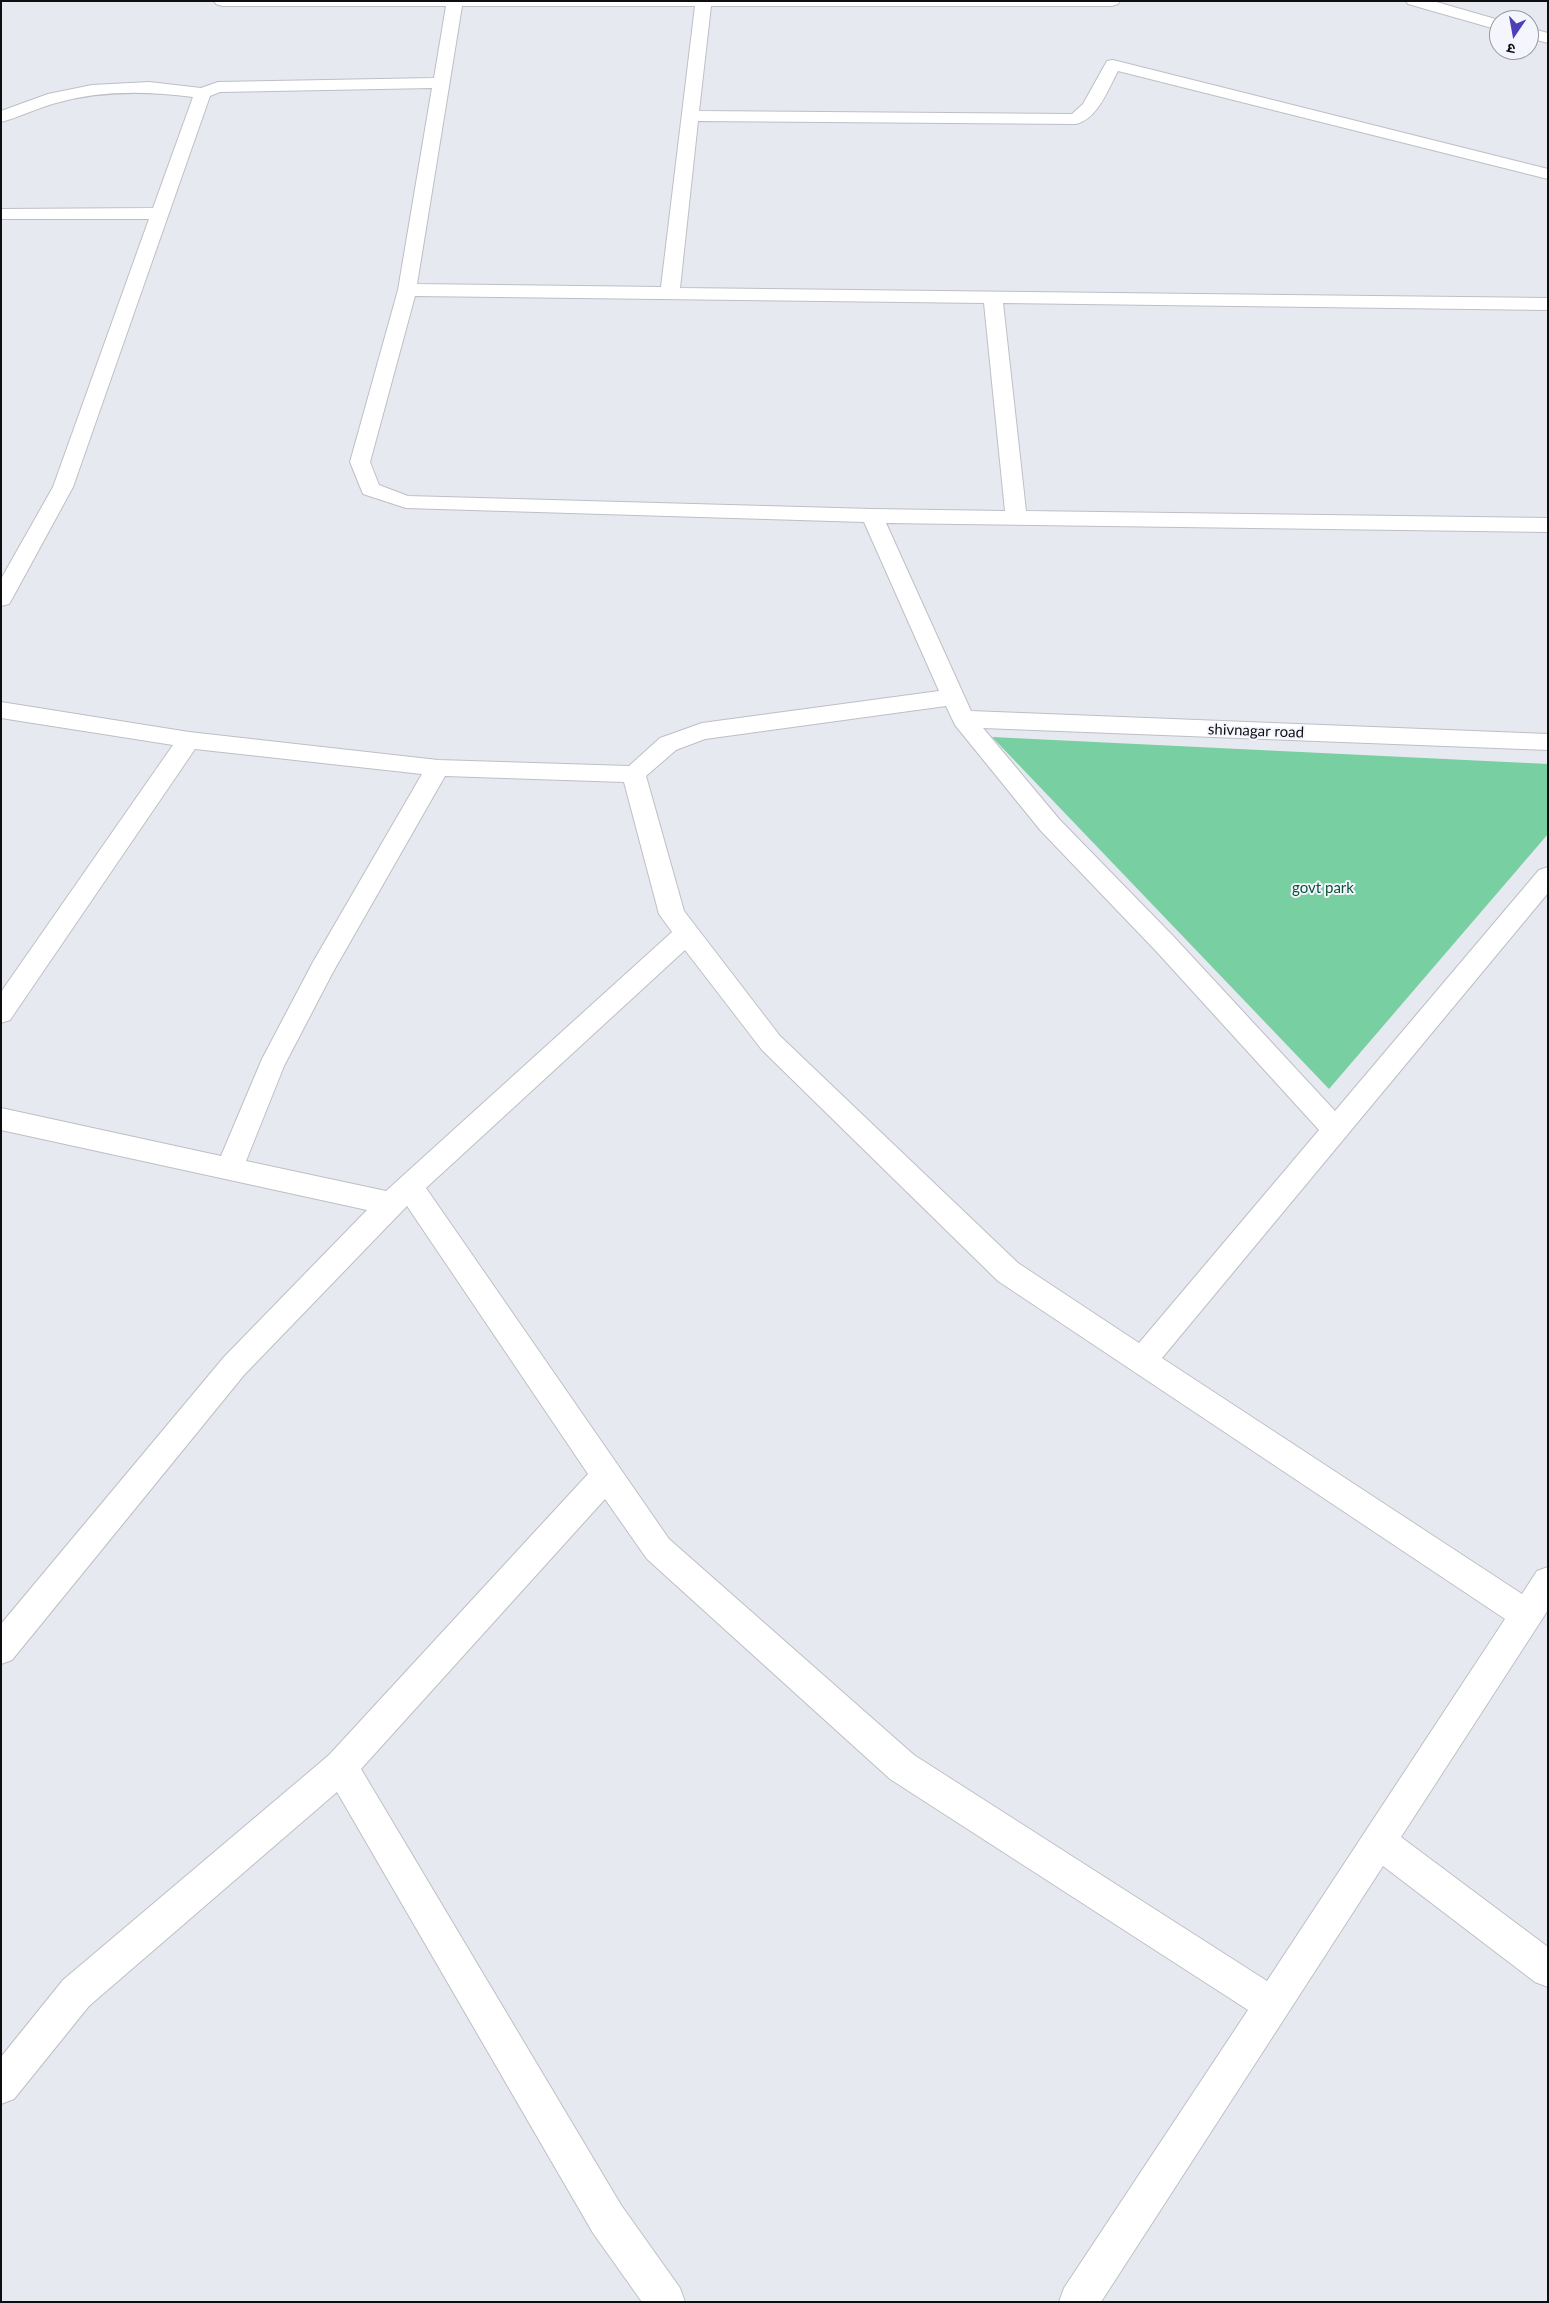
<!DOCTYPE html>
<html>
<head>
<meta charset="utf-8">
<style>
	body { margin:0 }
	#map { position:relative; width:1549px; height:2303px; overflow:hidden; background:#e7e9f0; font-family:Lato,"Noto Sans Devanagari",sans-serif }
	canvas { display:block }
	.frame { position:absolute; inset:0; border:2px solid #0e0e10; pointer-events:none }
	.north { position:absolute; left:1489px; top:10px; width:50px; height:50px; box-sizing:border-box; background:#f5f6fd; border:1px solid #99999e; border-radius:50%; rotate:192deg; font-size:14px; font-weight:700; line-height:20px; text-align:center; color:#0e0e10 }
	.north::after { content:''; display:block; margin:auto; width:18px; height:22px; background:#4b40b7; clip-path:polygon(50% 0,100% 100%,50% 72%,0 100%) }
</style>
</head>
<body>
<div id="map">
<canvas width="1549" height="2303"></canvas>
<div class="frame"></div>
<div class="north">उ</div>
</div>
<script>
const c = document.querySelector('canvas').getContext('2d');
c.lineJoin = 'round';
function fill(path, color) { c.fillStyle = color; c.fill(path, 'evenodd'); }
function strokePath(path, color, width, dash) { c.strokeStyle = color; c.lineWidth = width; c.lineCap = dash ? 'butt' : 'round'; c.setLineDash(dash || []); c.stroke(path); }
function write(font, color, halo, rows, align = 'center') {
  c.font = font + ' Lato,sans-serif'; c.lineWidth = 4; c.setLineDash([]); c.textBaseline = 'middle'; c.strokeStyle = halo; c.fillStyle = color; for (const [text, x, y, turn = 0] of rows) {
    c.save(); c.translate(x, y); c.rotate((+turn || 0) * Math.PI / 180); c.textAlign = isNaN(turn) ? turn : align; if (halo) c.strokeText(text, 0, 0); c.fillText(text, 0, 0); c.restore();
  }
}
fill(new Path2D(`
	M992 737 1548 764V834L1329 1089Z`), '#78cfa1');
const minor = new Path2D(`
	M214 1H1120L1118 4 1112 6H711L699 111 1072 114 1083 104 1107 61 1113 60 1548 169V179L1118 71C1108 89 1098 119 1076 124L698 121 680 288 1548 298V310L1003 303 1026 511 1548 518V532L886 523 971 711 1548 734V750L983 728 1059 819 1174 937 1335 1111 1539 870 1548 867V893L1162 1358 1522 1594 1537 1571 1548 1567V1610L1401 1837 1548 1947V1987L1535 1982 1383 1866 1101 2302H1059L1064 2288 1248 2010 890 1779 647 1559 605 1499 361 1769 621 2205 680 2288 685 2302H642L593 2233 337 1792 89 2006 14 2099 1 2104V2057L63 1980 329 1755 588 1474 407 1206 244 1375 12 1660 1 1664V1624L224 1357 367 1210 1 1130V1108L221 1156 262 1059 313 962 422 774 195 749 10 1020 1 1023V992L173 745 1 718V702L189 732 438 760 629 766 660 738 702 723 939 691 864 522 406 508 363 494 350 462 398 290 432 88 220 92 210 96 73 487 12 599 9 604 1 606V579L53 487 149 219H1V209L153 208 193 97C147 91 101 90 56 103 37 108 20 117 1 122V111L48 94 92 85 149 82 201 88 218 82 434 78 446 6H222L216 4ZM462 6H695L661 287 417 284ZM415 296 984 303 1005 511 872 509 408 496 379 485 370 462ZM946 706 955 725 1041 831 1156 951 1319 1130 1139 1343 1018 1263 780 1036 684 911 646 776 676 750 705 739ZM445 776 624 782 659 914 672 932 386 1191 246 1161 284 1066 333 972ZM685 950 762 1050 998 1281 1505 1619 1267 1981 914 1755 669 1539 426 1188Z
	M1406 1H1433L1499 20V30L1408 4Z
	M1529 28 1548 33V43L1529 38Z`);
strokePath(minor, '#bebfc6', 2);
fill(minor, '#fff');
write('15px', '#0e0e10', '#f5f6fd', [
	["shivnagar road",1256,731,2]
]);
write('15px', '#075536', '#f5f6fd', [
	["govt park",1323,888]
]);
</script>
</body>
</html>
